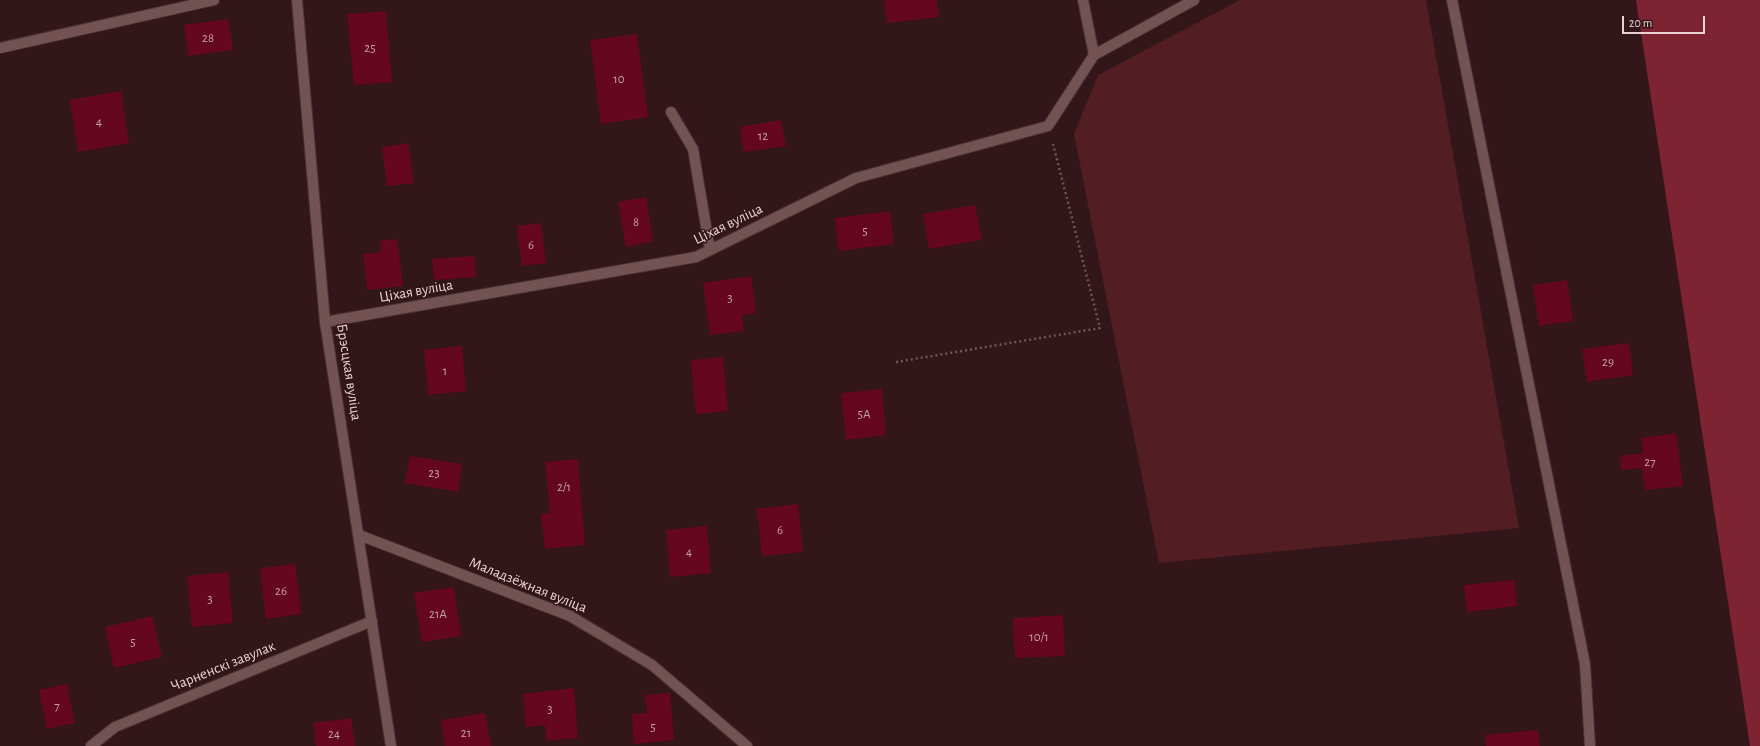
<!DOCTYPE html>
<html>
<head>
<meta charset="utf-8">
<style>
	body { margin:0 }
	#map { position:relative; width:1760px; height:746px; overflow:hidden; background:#321619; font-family:"Alegreya Sans",sans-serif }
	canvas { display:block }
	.scale { position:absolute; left:1622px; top:16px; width:83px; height:18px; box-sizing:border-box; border:2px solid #e7d3d4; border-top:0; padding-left:5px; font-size:12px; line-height:14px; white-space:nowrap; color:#e7d3d4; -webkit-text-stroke:3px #321619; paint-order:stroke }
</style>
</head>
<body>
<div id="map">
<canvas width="1760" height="746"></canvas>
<div class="scale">20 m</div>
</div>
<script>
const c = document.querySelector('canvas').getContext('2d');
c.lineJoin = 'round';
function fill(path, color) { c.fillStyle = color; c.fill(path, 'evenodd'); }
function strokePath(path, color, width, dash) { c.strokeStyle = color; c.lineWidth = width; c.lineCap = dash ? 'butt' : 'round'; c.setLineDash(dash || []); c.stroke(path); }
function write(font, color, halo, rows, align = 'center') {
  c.font = font + ' "Alegreya Sans",sans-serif'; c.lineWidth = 3; c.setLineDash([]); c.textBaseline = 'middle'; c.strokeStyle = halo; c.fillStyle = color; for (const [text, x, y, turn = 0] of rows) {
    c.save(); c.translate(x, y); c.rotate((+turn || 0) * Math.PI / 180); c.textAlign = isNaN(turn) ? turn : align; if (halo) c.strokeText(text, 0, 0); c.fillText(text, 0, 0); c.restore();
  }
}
fill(new Path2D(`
	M1240 0H1426L1519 528 1159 563 1074 134 1098 75Z`), '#531d24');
fill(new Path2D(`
	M1636 0H1760V746H1750Z`), '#7d2332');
fill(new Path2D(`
	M884 0H937L939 17 887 23Z
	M386 11 392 82 354 85 347 14Z
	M228 19 233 50 188 56 184 25Z
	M637 34 648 117 601 124 590 40Z
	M121 91 129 143 78 152 70 100Z
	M781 120 786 146 744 152 740 127Z
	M408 143 414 183 387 186 382 147Z
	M646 197 653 241 626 247 618 202Z
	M975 205 982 240 929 249 923 214Z
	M890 211 894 244 839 251 835 218Z
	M541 223 546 263 522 266 517 226Z
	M397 239 403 286 367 290 363 254 381 252 380 241Z
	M474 256 476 277 434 280 432 259Z
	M751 276 756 313 742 315 744 331 710 335 703 283Z
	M1567 280 1573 321 1539 326 1533 285Z
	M1629 343 1633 375 1587 382 1582 349Z
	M462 346 466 391 428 395 424 350Z
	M723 357 728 411 696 414 691 360Z
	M882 389 886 435 846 440 841 393Z
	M1676 433 1683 486 1645 490 1642 468 1621 470 1620 456 1643 453 1641 438Z
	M410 456 462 464 458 492 405 483Z
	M578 459 585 545 545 549 541 514 550 513 545 462Z
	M798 504 803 552 762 556 757 509Z
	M707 526 711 573 670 577 666 530Z
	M295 564 301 614 266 619 260 568Z
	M228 572 233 623 192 627 187 576Z
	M1514 580 1517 606 1467 612 1464 585Z
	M454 587 461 636 422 642 414 593Z
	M1063 615 1065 656 1015 658 1013 618Z
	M152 616 162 657 114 668 105 627Z
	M67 684 75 723 47 729 39 690Z
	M574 688 578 738 546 741 545 725 526 727 523 694Z
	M670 693 674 740 634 744 632 714 647 713 645 695Z
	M485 713 491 746H445L441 720Z
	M351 718 355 746H316L313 723Z
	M1538 730 1540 746H1486L1485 735Z`), '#64071f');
const minor = new Path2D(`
	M1083 0 1094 55
	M1452 0 1585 664 1590 746
	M0 48 214 0
	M671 112 693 149 710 250
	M325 322 696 257 856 178 1048 126 1094 55 1194 0
	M359 535 570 616 652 665 747 746
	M91 746 115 727 372 621`);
const tertiary = new Path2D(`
	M297 0 325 322 391 746`);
strokePath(minor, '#4a3437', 12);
strokePath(tertiary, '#4a3437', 12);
strokePath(new Path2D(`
	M896 362 1100 328 1053 144`), '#705659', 2.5, [2, 3]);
strokePath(minor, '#735254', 10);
strokePath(tertiary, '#735254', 10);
write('13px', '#c6a0a7', null, [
	["28",208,38],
	["25",370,48],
	["10",619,79],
	["4",99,122],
	["12",763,136],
	["8",636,222],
	["5",865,231],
	["6",531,245],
	["3",730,298],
	["29",1608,362],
	["1",445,371],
	["5А",864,414],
	["27",1650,462],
	["23",434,473],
	["2/1",564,487],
	["6",780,530],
	["4",689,552],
	["26",281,591],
	["3",210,599],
	["21А",438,614],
	["10/1",1039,637],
	["5",133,642],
	["7",57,706],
	["3",550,709],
	["5",653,727],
	["21",466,733],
	["24",334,734]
]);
write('15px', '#e7d3d4', '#321619', [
	["Ціхая вуліца",728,224,-26],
	["Ціхая вуліца",416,291,-10],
	["Брэсцкая вуліца",349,372,81],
	["Маладзёжная вуліца",528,585,22],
	["Чарненскі завулак",223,666,-22]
]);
</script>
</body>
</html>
